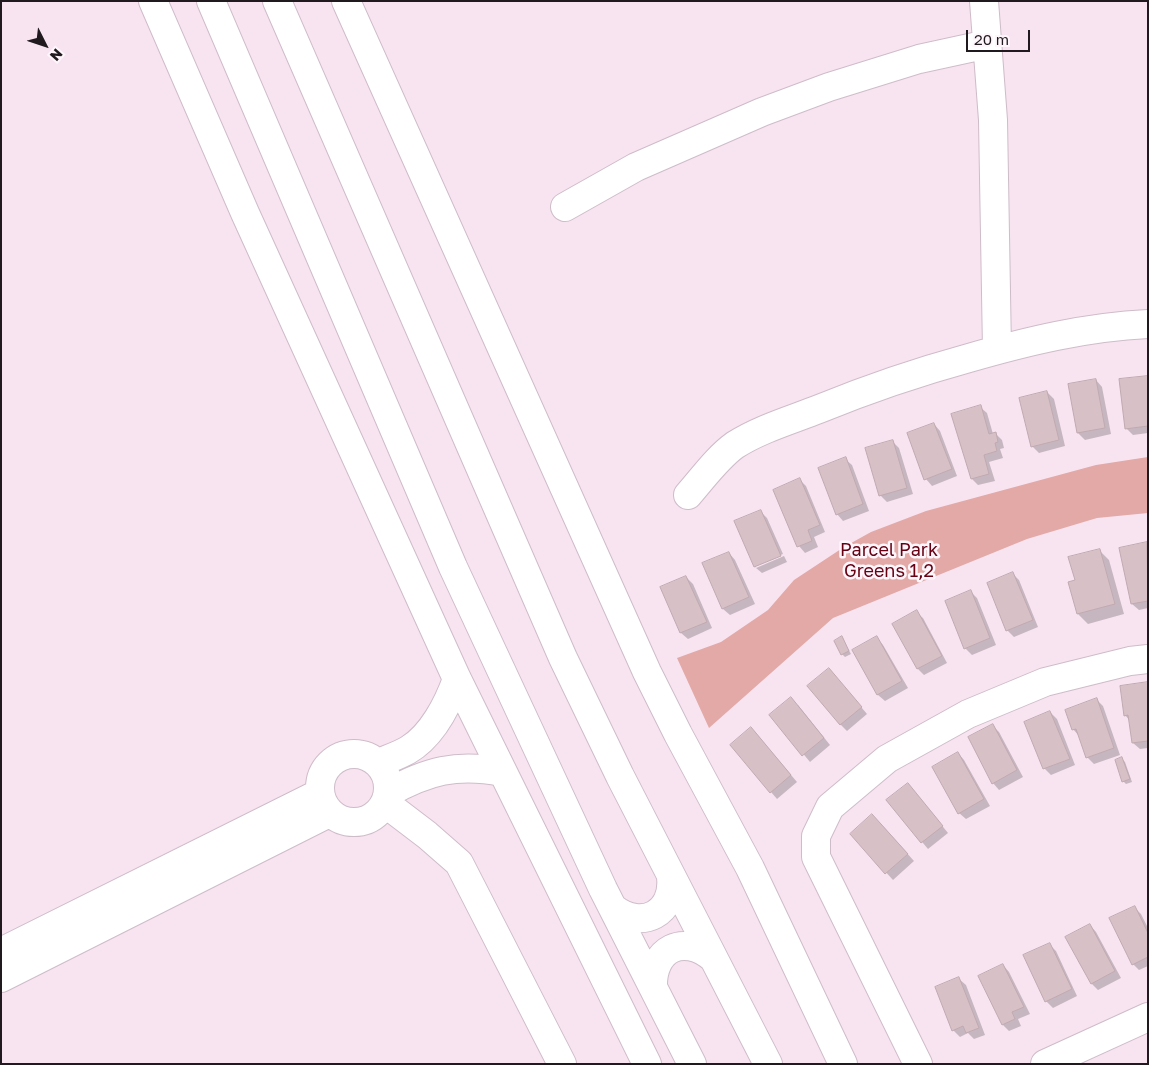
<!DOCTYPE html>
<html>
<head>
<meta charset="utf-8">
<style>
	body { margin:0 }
	#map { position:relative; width:1149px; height:1065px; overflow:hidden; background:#f8e4f1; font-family:"Golos Text",sans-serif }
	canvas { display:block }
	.frame { position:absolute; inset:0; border:2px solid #20191e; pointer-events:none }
	.north { position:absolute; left:20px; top:20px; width:50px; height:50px; -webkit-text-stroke:4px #fef6fb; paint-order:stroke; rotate:131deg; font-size:14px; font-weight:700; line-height:20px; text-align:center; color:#20191e }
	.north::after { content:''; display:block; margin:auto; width:18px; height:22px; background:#20191e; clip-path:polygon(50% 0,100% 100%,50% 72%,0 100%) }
	.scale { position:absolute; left:966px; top:30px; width:64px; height:22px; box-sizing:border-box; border:2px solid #20191e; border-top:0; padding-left:6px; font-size:15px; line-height:18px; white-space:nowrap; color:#20191e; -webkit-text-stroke:4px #fef6fb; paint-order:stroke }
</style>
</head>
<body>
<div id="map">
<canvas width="1149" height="1065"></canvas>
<div class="frame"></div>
<div class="north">N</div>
<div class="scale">20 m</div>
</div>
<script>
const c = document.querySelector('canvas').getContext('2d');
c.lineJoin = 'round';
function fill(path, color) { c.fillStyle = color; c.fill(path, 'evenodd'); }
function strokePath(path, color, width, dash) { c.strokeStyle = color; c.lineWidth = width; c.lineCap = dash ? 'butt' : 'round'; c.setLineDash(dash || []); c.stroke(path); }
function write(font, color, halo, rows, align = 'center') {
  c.font = font + ' "Golos Text",sans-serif'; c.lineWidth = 5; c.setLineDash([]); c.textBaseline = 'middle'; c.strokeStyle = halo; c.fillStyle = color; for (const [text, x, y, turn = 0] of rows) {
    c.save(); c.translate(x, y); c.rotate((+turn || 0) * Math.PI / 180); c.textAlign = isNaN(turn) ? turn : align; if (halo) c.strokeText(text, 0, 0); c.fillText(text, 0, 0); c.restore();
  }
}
fill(new Path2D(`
	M1148 457V513L1097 518 1027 539 833 618 709 728 677 658 721 642 768 610 794 580 844 547 871 532 926 511 1096 465Z`), '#e2a9a7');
fill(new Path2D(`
	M1148 377V433L1133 435 1126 428Z
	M1096 380 1102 387 1111 434 1085 440 1078 433 1069 385Z
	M1047 392 1054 399 1065 446 1039 453 1032 446Z
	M980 407 987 413 993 434 995 433 1002 440 1004 448 1000 449 1003 458 989 462 995 481 978 485 972 479Z
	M934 424 940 431 957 476 932 486 926 479Z
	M892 441 899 448 913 494 887 502 881 496 866 449Z
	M845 459 852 465 869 511 843 521 837 514Z
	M800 480 806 486 825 532 814 537 818 547 805 553 799 546Z
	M760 511 767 518 783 554 756 565V568L736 522Z
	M1146 544 1148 608 1139 610 1132 604Z
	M1099 550 1109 560 1124 614 1088 624 1078 614 1076 581Z
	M729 553 735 560 755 604 730 615 723 609 704 564Z
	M784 556 787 562 762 573 756 568Z
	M1013 574 1019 580 1038 627 1014 637 1007 630Z
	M686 577 693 584 712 628 688 639 681 633Z
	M971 592 977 598 996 645 972 655 965 648Z
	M916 612 923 618 947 663 924 675 918 669 894 625Z
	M842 638 851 654 845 657 842 654Z
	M877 638 883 645 908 688 885 701 878 695 854 651Z
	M835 676 867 714 847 731 841 725Z
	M1148 683V748L1140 749 1133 743 1130 721 1125 715Z
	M1097 700 1103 706 1120 755 1094 764 1087 757 1079 736 1073 729Z
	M798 705 830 745 810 762 771 715Z
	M1050 712 1057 719 1075 765 1051 775 1045 769 1026 722Z
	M992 725 999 732 1023 777 999 790 993 783Z
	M758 736 797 782 777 799 771 792Z
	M958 753 964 760 990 806 966 819 959 813Z
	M1122 759 1125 762 1132 782 1126 784 1123 781Z
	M914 791 948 833 928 849 888 801Z
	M879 822 914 861 893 880 851 834Z
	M1134 907 1141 914 1148 928V966L1139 970 1133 964Z
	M1090 925 1096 932 1121 978 1098 990 1092 984Z
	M1049 944 1056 951 1077 996 1053 1008 1046 1001Z
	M1003 965 1009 972 1030 1014 1018 1019 1021 1026 1009 1031 1003 1025 980 977Z
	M959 979 966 985 985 1035 974 1039 968 1033 960 1037 953 1030Z`), '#0003');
const building = new Path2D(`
	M1148 376V426L1125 429 1119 379Z
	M1096 379 1105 428 1077 433 1068 384Z
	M1047 391 1059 440 1031 447 1019 398Z
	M981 405 989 434 996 432 998 442 995 443 997 451 984 455 989 474 971 479 951 414Z
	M934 423 952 469 924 480 907 433Z
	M893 440 907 488 879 496 865 448Z
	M846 457 863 504 836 515 818 468Z
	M800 478 820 525 808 530 812 541 797 547 773 490Z
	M761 510 781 556 754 567 734 521Z
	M1147 542 1148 601 1131 604 1119 548Z
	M1100 549 1115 604 1077 614 1068 582 1075 580 1068 557Z
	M729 552 749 597 722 609 702 563Z
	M1013 572 1033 620 1006 631 987 583Z
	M686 576 707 622 680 633 660 587Z
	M971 590 990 638 964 649 945 601Z
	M917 610 942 656 917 669 892 624Z
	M842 636 849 651 841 655 834 641Z
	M877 636 902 681 877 695 852 650Z
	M829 668 862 707 840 725 807 686Z
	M1148 682V741L1132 743 1128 715 1124 716 1120 686Z
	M791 697 824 738 802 756 769 715Z
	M1097 698 1114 748 1086 758 1076 729 1072 730 1065 710Z
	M1050 711 1070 759 1043 769 1024 722Z
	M993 724 1017 770 992 784 968 737Z
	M751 727 791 775 770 793 730 745Z
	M958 752 984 799 958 814 932 767Z
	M1122 757 1130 779 1122 782 1115 760Z
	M908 783 943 826 921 843 886 800Z
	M872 814 908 854 885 874 850 834Z
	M1135 906 1148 933V957L1132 965 1109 918Z
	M1090 924 1115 971 1091 984 1065 937Z
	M1050 943 1072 989 1045 1002 1023 955Z
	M1003 964 1024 1007 1012 1012 1015 1019 1002 1025 978 976Z
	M959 977 979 1028 966 1033 963 1026 952 1031 935 987Z`);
fill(building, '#d7c1c7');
strokePath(building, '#c0a9af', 1);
const minor = new Path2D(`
	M153 1 245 213 457 679 647 1064
	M346 1 647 672 678 734 750 868 843 1064
	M984 1 993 120 997 350
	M565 207 636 167 762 112 829 87 919 59 988 44
	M688 495C703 478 717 458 735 445 760 429 791 420 819 409 868 389 918 372 969 358 1028 341 1086 327 1148 324
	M320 788a34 34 0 1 1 68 0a34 34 0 1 1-68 0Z
	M379 763C388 759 399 755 408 750 432 736 448 704 457 679
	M388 793C427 771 457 763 502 772
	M385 803 427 835 459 863 562 1064
	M1 952 320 793
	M1 978 329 813
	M918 1064 816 857V836L830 807 887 759 968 714 1045 682 1130 661 1148 659
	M1045 1064 1148 1017`);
const major = new Path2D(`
	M211 1 453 567 603 889 692 1064
	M277 1 563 658 620 776 768 1064
	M613 908C642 931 675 913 671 877
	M653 987C652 949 683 933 713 958`);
strokePath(minor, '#cfbcc9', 30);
strokePath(major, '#cfbcc9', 30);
strokePath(minor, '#fff', 28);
strokePath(major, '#fff', 28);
write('18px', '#650113', '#fef6fb', [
	["Parcel Park",889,550],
	["Greens 1,2",889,571]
]);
</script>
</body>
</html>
